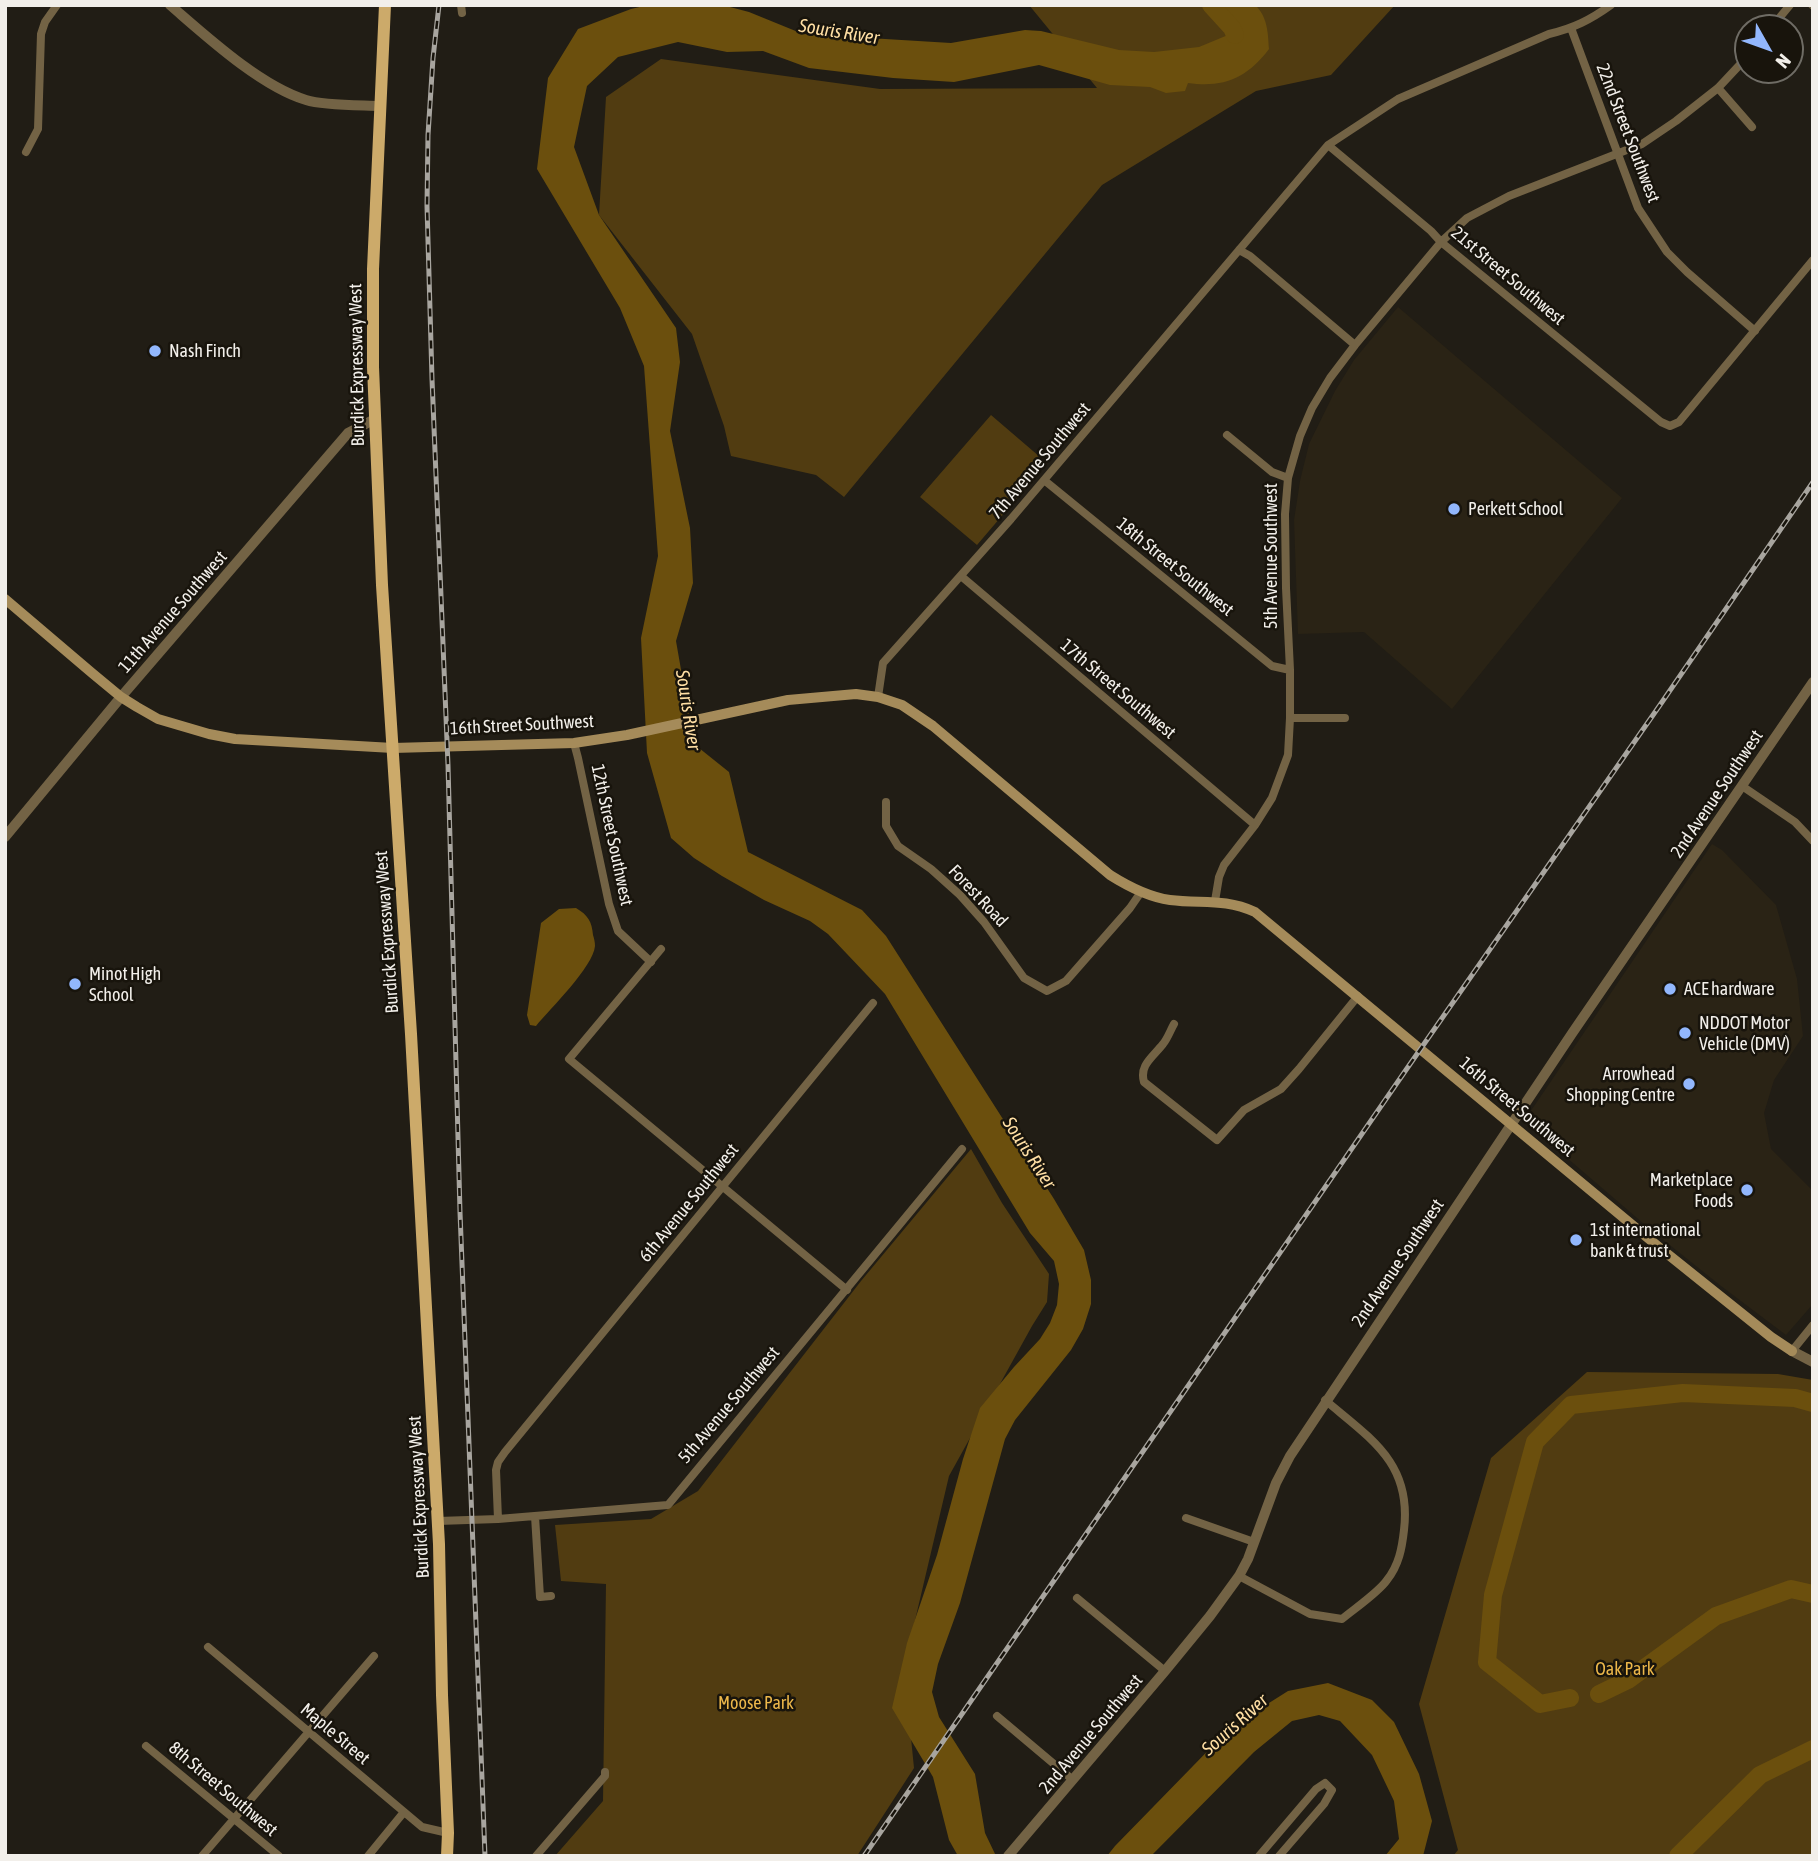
<!DOCTYPE html>
<html>
<head>
<meta charset="utf-8">
<style>
	body { margin:0 }
	#map { position:relative; width:1818px; height:1861px; overflow:hidden; background:#211d15; font-family:"Asap Condensed",sans-serif }
	canvas { display:block }
	.frame { position:absolute; inset:0; border:7px solid #f2efea; pointer-events:none }
	.north { position:absolute; left:1734px; top:14px; width:70px; height:70px; box-sizing:border-box; background:#18140c; border:2px solid #6f6c65; border-radius:50%; rotate:130deg; font-size:19px; font-weight:700; line-height:28px; text-align:center; color:#f2efea }
	.north::after { content:''; display:block; margin:auto; width:24px; height:32px; background:#92b7fd; clip-path:polygon(50% 0,100% 100%,50% 72%,0 100%) }
</style>
</head>
<body>
<div id="map">
<canvas width="1818" height="1861"></canvas>
<div class="frame"></div>
<div class="north">N</div>
</div>
<script>
const c = document.querySelector('canvas').getContext('2d');
c.lineJoin = 'round';
function fill(path, color) { c.fillStyle = color; c.fill(path, 'evenodd'); }
function strokePath(path, color, width, dash) { c.strokeStyle = color; c.lineWidth = width; c.lineCap = dash ? 'butt' : 'round'; c.setLineDash(dash || []); c.stroke(path); }
function write(font, color, halo, rows, align = 'center') {
  c.font = font + ' "Asap Condensed",sans-serif'; c.lineWidth = 5; c.setLineDash([]); c.textBaseline = 'middle'; c.strokeStyle = halo; c.fillStyle = color; for (const [text, x, y, turn = 0] of rows) {
    c.save(); c.translate(x, y); c.rotate((+turn || 0) * Math.PI / 180); c.textAlign = isNaN(turn) ? turn : align; if (halo) c.strokeText(text, 0, 0); c.fillText(text, 0, 0); c.restore();
  }
}
fill(new Path2D(`
	M1398 307 1622 498 1452 709 1364 632 1298 634 1294 520 1300 481 1309 444 1335 391 1354 360Z
	M1712 844 1722 850 1776 905 1797 979 1803 1036 1774 1080 1764 1113 1771 1149 1813 1191V1304L1786 1335 1721 1286 1651 1230 1524 1121Z`), '#2a2315');
fill(new Path2D(`
	M1029 5H1395L1331 75 1256 91 1102 185 844 497 816 475 731 456 724 426 692 334 599 215 606 97 661 59 880 89 1097 88Z
	M991 415 1047 463 977 545 920 497Z
	M971 1149 1002 1203 1049 1274 1047 1302 1032 1326 949 1476 904 1667 914 1768 857 1856H555L603 1801 606 1584 561 1581 555 1525 651 1519 698 1491 861 1281Z
	M1587 1372 1778 1374 1813 1380V1856H1453L1458 1850 1419 1704 1491 1458Z`), '#513c11');
fill(new Path2D(`
	M648 5H730V7L749 12 803 34 951 43 1025 30 1041 31 1119 50 1154 52 1199 47 1228 35 1220 16 1210 5H1255C1268 17 1268 34 1269 49 1247 78 1224 88 1188 83L1185 91 1166 93 1150 87 1110 85 1039 65 954 82 893 78 809 68 763 51 727 52 678 42 618 57 587 86 574 147 599 215 676 328 680 362 670 431 690 528 693 583 676 641 694 744 729 772 748 852 862 910 886 936 1054 1199 1084 1250 1091 1280V1304L1083 1329 1071 1350 1015 1420 1005 1439 960 1603 938 1664 932 1692 939 1717 975 1774 985 1833 996 1856H958L949 1840 933 1777 892 1708 907 1643 937 1555 963 1459 980 1408 1014 1367 1040 1339 1050 1323 1057 1305 1059 1284 1054 1261 1030 1233 885 994 828 934 810 921 764 900 722 876 694 858 671 838 647 753 641 638 658 556 644 366 620 308 537 169 548 78 578 29 631 9Z
	M576 908C588 915 592 922 593 935 594 938 595 942 595 946 593 967 551 1008 536 1026L530 1025 527 1015 541 923 559 909Z
	M1328 1683 1372 1700 1394 1722 1419 1774 1432 1821 1423 1856H1385L1399 1839 1394 1801 1372 1755 1340 1721 1319 1715 1292 1721 1254 1752 1151 1856H1107L1115 1846 1231 1727 1288 1691Z`), '#6b4f0d');
strokePath(new Path2D(`
	M1211 5 1232 28 1235 35
	M1599 1694 1628 1680 1716 1616 1791 1589 1813 1594
	M1570 1698 1540 1704 1487 1662 1493 1595 1535 1442 1571 1405 1683 1393 1795 1398 1813 1403
	M1678 1856 1760 1775 1813 1749`), '#6b4f0d', 18);
strokePath(new Path2D(`
	M461 5 462 13
	M1812 5 1813 6
	M1571 28 1638 208 1667 252 1687 272 1755 331
	M1771 28 1790 5
	M1718 88 1752 127
	M1328 145 1431 231 1441 242 1661 422 1670 426 1679 422 1813 260
	M26 152 38 129 41 34 45 22 57 5
	M1239 250 1250 256 1355 345
	M1227 435 1272 472 1288 478
	M1044 480 1272 666 1290 670
	M961 576 1255 825
	M878 697 883 663 1011 519 1328 145 1398 99 1549 34C1574 28 1590 20 1611 5
	M1290 718H1345
	M574 743 578 758 609 904 618 931 651 962
	M1742 786 1795 822 1813 841
	M886 802V826L898 846 931 869 960 895 984 922 1024 978 1047 991 1066 981 1130 908 1141 892
	M1215 901 1219 877 1224 865 1255 825 1272 798 1288 755 1290 718V670L1286 588 1285 514 1288 478 1300 436 1312 408 1330 378 1355 345 1441 242 1467 218 1509 196 1642 144 1676 121 1718 88 1748 56
	M661 949 569 1059 847 1290
	M1174 1024C1170 1031 1168 1038 1163 1044 1153 1057 1139 1065 1144 1082L1217 1140 1244 1110 1281 1089 1299 1069 1358 996
	M1792 1351 1813 1325
	M535 1516 540 1597 551 1596
	M1186 1518 1254 1542
	M498 1519 496 1470 498 1462 505 1452 873 1003
	M438 1521 498 1519 668 1505 962 1149
	M1239 1576 1310 1614 1342 1619C1354 1609 1379 1592 1387 1580 1399 1565 1402 1548 1404 1530 1412 1463 1371 1439 1325 1400
	M1077 1598 1165 1671
	M208 1647 422 1827 448 1833
	M997 1716 1073 1780
	M146 1746 279 1856
	M202 1856 374 1656
	M368 1856 404 1812
	M536 1856 605 1776V1772
	M1259 1856 1316 1789 1325 1783 1332 1790 1324 1804 1279 1856`), '#736345', 8);
strokePath(new Path2D(`
	M170 5C206 36 260 86 306 100 325 106 360 105 381 106
	M5 837 121 697 348 433 375 419
	M1792 1351 1813 1362
	M1008 1856 1165 1671 1210 1616 1239 1576 1248 1559 1276 1483 1290 1456 1573 1032 1813 682`), '#736345', 10);
strokePath(new Path2D(`
	M5 599 92 673 121 697 137 707 158 719 209 734 235 739 393 748 574 743 627 735 788 700 856 694 878 697 902 705 933 726 1110 875C1129 887 1148 897 1170 900 1202 904 1224 898 1255 912L1660 1248 1771 1337 1792 1351`), '#a58b5a', 10);
strokePath(new Path2D(`
	M385 5 373 269V367L382 585 411 1034 439 1544 442 1695 448 1833 447 1856`), '#ccaa6a', 12);
const rail = new Path2D(`
	M439 5 433 58 428 135 427 206 432 379 448 765 460 1212 485 1856
	M864 1856 1408 1067 1660 705 1813 482`);
strokePath(rail, '#a8a59f', 5);
strokePath(rail, '#18140c', 2.5, [8]);
for (const [x, y, r, color] of [
	[155,351,7,"#92b7fd"],
	[1454,509,7,"#92b7fd"],
	[75,984,7,"#92b7fd"],
	[1670,989,7,"#92b7fd"],
	[1685,1033,7,"#92b7fd"],
	[1689,1084,7,"#92b7fd"],
	[1747,1190,7,"#92b7fd"],
	[1576,1240,7,"#92b7fd"]
]) { const dot = new Path2D(); dot.arc(x, y, r, 0, 2 * Math.PI); c.fillStyle = color; c.fill(dot); strokePath(dot, '#18140c', 2.5); }
write('18px', '#f2efea', '#18140c', [
	["22nd Street Southwest",1628,133,69],
	["21st Street Southwest",1508,276,40],
	["Burdick Expressway West",357,365,-91],
	["7th Avenue Southwest",1040,461,-50],
	["5th Avenue Southwest",1271,556,-90],
	["18th Street Southwest",1175,567,39],
	["11th Avenue Southwest",173,612,-49],
	["17th Street Southwest",1118,689,40],
	["16th Street Southwest",522,725,-3],
	["2nd Avenue Southwest",1717,794,-56],
	["12th Street Southwest",612,835,78],
	["Forest Road",978,896,47],
	["Burdick Expressway West",387,932,-94],
	["16th Street Southwest",1517,1107,40],
	["6th Avenue Southwest",689,1203,-51],
	["2nd Avenue Southwest",1398,1263,-56],
	["5th Avenue Southwest",729,1405,-50],
	["Burdick Expressway West",419,1497,-93],
	["Maple Street",335,1734,40],
	["2nd Avenue Southwest",1091,1734,-50],
	["8th Street Southwest",223,1789,40]
]);
write('18px', '#f2efea', '#18140c', [
	["Nash Finch",169,351],
	["Perkett School",1468,509],
	["Minot High",89,974],
	["School",89,995],
	["ACE hardware",1684,989],
	["NDDOT Motor",1699,1023],
	["Vehicle (DMV)",1699,1044],
	["Arrowhead",1675,1074,"right"],
	["Shopping Centre",1675,1095,"right"],
	["Marketplace",1733,1180,"right"],
	["Foods",1733,1201,"right"],
	["1st international",1590,1230],
	["bank & trust",1590,1251]
], 'left');
write('18px', '#ecb74a', '#18140c', [
	["Oak Park",1625,1669],
	["Moose Park",756,1703]
]);
write('italic 19px', '#ffdfa4', '#18140c', [
	["Souris River",839,32,9],
	["Souris River",688,710,81],
	["Souris River",1029,1153,57],
	["Souris River",1235,1725,-42]
]);
</script>
</body>
</html>
